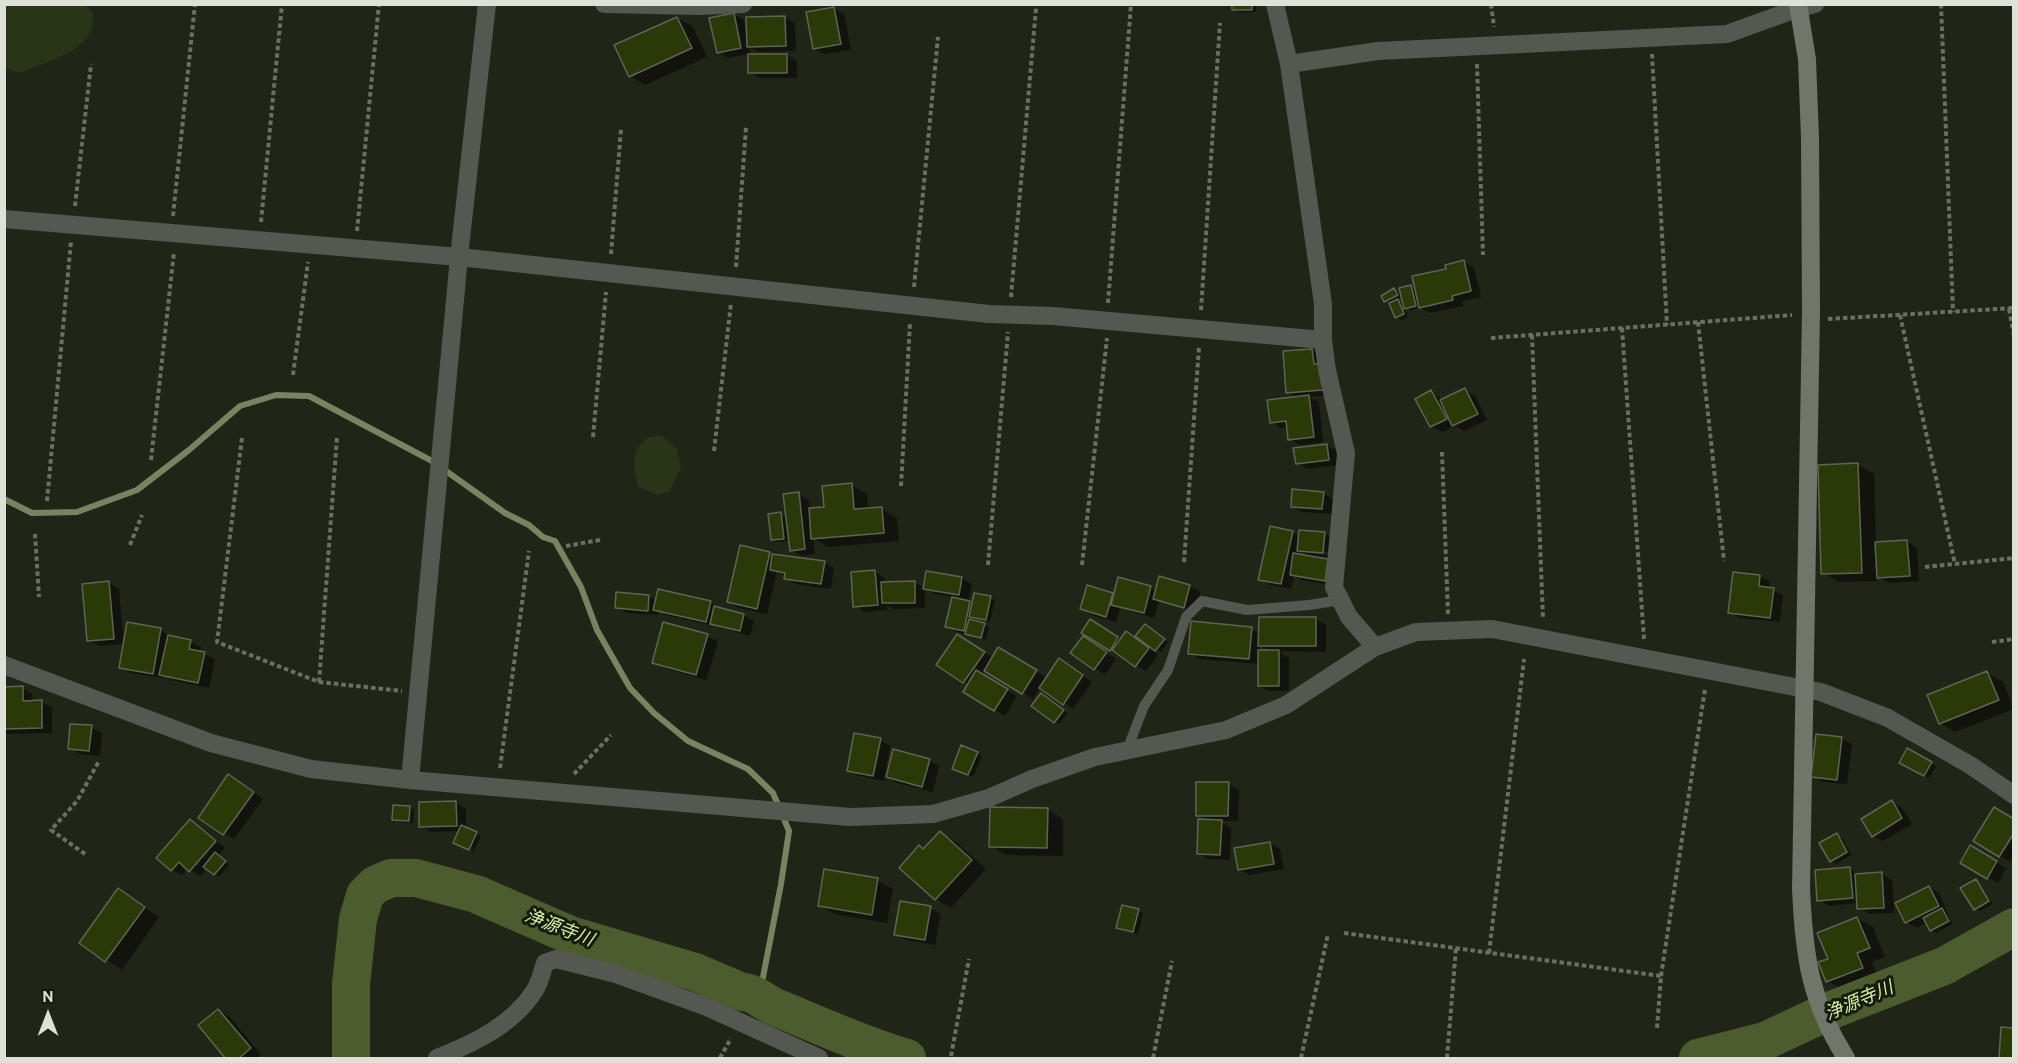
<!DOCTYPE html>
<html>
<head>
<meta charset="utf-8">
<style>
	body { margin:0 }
	#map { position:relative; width:2018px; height:1063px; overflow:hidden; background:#202517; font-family:Cabin,sans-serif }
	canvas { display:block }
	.frame { position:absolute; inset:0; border:6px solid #dde1d7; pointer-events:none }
	.north { position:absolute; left:18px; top:985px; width:60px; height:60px; -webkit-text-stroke:4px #171c0e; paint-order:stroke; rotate:0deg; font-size:16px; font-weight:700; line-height:24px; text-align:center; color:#dde1d7 }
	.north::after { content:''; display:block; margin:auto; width:21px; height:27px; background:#dde1d7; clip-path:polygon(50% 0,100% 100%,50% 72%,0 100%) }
</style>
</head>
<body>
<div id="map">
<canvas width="2018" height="1063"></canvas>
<div class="frame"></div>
<div class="north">N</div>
</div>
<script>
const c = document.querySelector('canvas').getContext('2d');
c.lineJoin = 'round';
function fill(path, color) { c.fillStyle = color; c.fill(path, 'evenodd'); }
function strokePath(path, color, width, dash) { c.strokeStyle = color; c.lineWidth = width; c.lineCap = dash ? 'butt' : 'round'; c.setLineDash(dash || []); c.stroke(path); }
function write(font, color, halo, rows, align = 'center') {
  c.font = font + ' Cabin,"Noto Sans JP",sans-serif'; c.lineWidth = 6; c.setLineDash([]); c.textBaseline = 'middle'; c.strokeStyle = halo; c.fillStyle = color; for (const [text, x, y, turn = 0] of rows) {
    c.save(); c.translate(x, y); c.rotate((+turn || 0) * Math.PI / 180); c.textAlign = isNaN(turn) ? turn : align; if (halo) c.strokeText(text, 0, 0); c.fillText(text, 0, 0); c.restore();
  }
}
fill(new Path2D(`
	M4 5H85L93 13C93 17 93 23 92 28 85 52 41 64 20 73L5 68Z
	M662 436 677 449 681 468 669 492 658 495 638 487C634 471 630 447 648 438 651 436 658 436 662 436Z`), '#2a3416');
fill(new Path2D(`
	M1233 4H1256V12H1238L1233 9Z
	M834 8 844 14 851 50 824 54 814 49Z
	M733 14 744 20 746 33 785 17 795 23 796 51 758 52 749 47 751 56 787 55 797 61V78H760L749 72V54L728 58 718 52Z
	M677 18 693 27 707 57 645 85 630 76Z
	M1464 262 1474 268 1481 297 1462 301 1463 306 1430 313 1421 308 1410 310 1404 307 1408 317 1401 320 1396 317 1390 304 1383 296 1394 290 1402 294 1411 287 1416 290ZM1403 297 1404 305 1397 300Z
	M1312 350 1322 356 1333 395 1309 397 1319 402 1323 442 1300 445 1290 439 1288 427 1281 428 1271 422 1298 398 1287 392Z
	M1465 390 1475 396 1487 420 1464 431 1455 426 1442 432 1431 426V392L1443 400Z
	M1326 445 1337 451 1339 465 1308 469 1297 463Z
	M1858 465 1874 474 1876 544 1907 542 1917 548 1919 581 1889 583 1877 576V581L1839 582 1823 573Z
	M851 485 867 494 868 510 881 509 897 518 899 541 828 547 813 538 815 554 802 556 791 550 790 541 777 542 773 540 781 514 788 518 798 494 809 500 810 510 826 509Z
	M1323 493 1333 499 1332 514 1302 512 1292 506Z
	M1292 532 1299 536 1324 533 1334 539 1333 558 1317 557 1316 559 1328 561 1335 586 1302 580 1294 576 1291 589 1270 585 1260 579ZM1307 550 1330 552V555L1307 553ZM1300 551 1312 558 1298 556Z
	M742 547 772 555 824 562 834 568 831 589 796 584 786 578V576L777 572 767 614 739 608 729 602Z
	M875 572 885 578V583L914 582 924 588 927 572 962 578 972 584 969 600 963 599 973 605 975 594 995 600 990 622 977 619V622L989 627 986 640 957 632 947 626 953 597 935 594 925 588V608L893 609 887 605V610L865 612 855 606 853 574Z
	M1735 573 1760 576 1770 582 1769 589 1783 595 1780 622 1740 618 1730 612Z
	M1160 578 1190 586 1200 592 1195 612 1159 601 1154 618 1120 608 1116 622 1092 615 1082 609 1112 594 1115 596 1150 587 1157 591Z
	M109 583 119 589 124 644 99 646 88 640Z
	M648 596 657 601 710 602 720 609 744 615 754 621 750 636 716 626 665 615 658 611V615L627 613 617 607Z
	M1316 619 1326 625V652L1278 651 1289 658V691H1269L1259 685V664L1200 659 1189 653 1251 629 1260 634ZM1260 646 1271 652H1260Z
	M1090 621 1121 640 1127 633 1142 642 1149 628 1168 642 1161 652 1150 646 1149 648 1158 655 1146 671 1111 649Z
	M160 630 170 637 191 642 201 647 200 652 215 659 209 688 171 680 163 675V678L131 673 121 667Z
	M707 636 718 642 706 680 664 668 653 662Z
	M968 642 993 658 999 649 1047 678 1070 666 1092 682 1073 709 1040 688 1033 699 986 671 982 676 1017 696 1005 716 965 692 969 685 938 665Z
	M1093 643 1116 659 1105 675 1072 653Z
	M1987 673 2003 682 2014 709 1955 732 1940 723Z
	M4 688H22L32 694 33 702H42L52 708V733L4 734Z
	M1046 697 1068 713 1059 724 1055 722Z
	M91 727 102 733 100 756 80 754 69 748Z
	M1842 738 1852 744 1847 784 1823 782 1813 776Z
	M880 740 890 746 884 781 859 776 849 770Z
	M1908 750 1936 766 1929 778 1901 762Z
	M977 753 982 756 973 777 958 771Z
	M929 760 939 766 933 792 897 783 887 777Z
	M239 782 263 799 234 839 200 817Z
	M1228 784 1239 790 1238 821H1219L1231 828 1230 860 1208 859 1198 853 1209 821 1197 815Z
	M1892 802 1902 808 1912 824 1883 841 1873 836Z
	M456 803 466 809V829L481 836 474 851 459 845 460 831 431 832 421 826Z
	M409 807 414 810 413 823 398 822 393 819Z
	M1048 810 1063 819V856L1006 855 991 846Z
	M2014 820V855L2010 862 1975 841Z
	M191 821 201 827 225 848 218 856 229 865 219 877 207 868 200 876 188 868 182 875 172 870Z
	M940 833 956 842 986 869 951 908 936 899 901 868 924 850Z
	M1837 835 1842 838 1851 855 1836 864 1831 861Z
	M1270 843 1280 849 1284 869 1249 875 1239 869Z
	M1971 848 2006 868 1998 883 1962 862Z
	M1849 869 1860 875 1882 874 1892 880 1894 913 1869 914 1859 908 1858 903 1829 906 1819 900Z
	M877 880 893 889 887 923 835 914 819 905Z
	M1976 881 1980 884 1993 904 1980 911 1975 909Z
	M1929 887 1939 893 1952 924 1936 933 1931 930 1927 922 1917 928 1906 922Z
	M118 890 159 917 122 970 81 943Z
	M1123 907 1143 913 1138 934 1118 927Z
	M930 908 941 914 935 945 906 940 896 934Z
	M1857 918 1873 927 1885 957 1872 962 1878 977 1843 990 1828 981 1830 959Z
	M218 1010 229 1016 261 1055 256 1058H227L200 1026Z`), '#0007');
strokePath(new Path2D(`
	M4 499 32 513 77 512 137 490 189 450 240 406 276 395 309 396 432 461 505 513 529 525 543 537 555 541 581 587 597 630 630 688 654 713 688 741 748 769 773 793 789 831 781 884 759 998`), '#788461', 6);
strokePath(new Path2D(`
	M351 1058V984L358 919 365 895 375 885 391 878H416L476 894 570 935 695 972 742 992C755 992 763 1002 775 1007 819 1025 862 1045 907 1058
	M1698 1058 1765 1041 1829 1011 1944 966 2014 927`), '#4d5c2e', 38);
const building = new Path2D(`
	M1232 4H1252V10H1232Z
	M834 7 841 44 813 49 806 12Z
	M734 13 741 48 717 53 709 18Z
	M785 16 786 46 747 47 746 17Z
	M677 17 692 48 629 77 614 45Z
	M748 54H787V73H748Z
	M1464 260 1471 291 1452 296 1453 300 1419 308 1412 276 1446 269 1445 265Z
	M1411 285 1416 306 1404 309 1399 288Z
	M1394 288 1398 295 1384 302 1381 296Z
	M1398 299 1404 314 1395 318 1389 303Z
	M1312 349 1314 364 1322 363 1323 390 1286 393 1283 351Z
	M1465 388 1478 414 1452 426 1440 400Z
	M1431 390 1447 419 1430 427 1415 399Z
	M1309 395 1314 437 1288 440 1286 421 1270 423 1267 400Z
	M1327 444 1329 460 1296 464 1293 448Z
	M1858 463 1862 573 1821 574 1818 465Z
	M852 483 854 509 882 507 884 533 811 539 809 508 824 507 822 486Z
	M1292 489 1324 492 1322 509 1291 507Z
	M799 492 805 549 790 551 783 494Z
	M781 512 784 539 771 540 768 514Z
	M1270 526 1293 531 1281 584 1258 580Z
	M1299 530 1325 532 1323 553 1297 551Z
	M1907 540 1910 576 1877 578 1875 542Z
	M740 545 770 552 757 609 727 602Z
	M1293 553 1328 559 1325 581 1290 575Z
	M772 554 825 561 821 584 784 579 785 573 770 570Z
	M875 570 878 605 853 607 851 572Z
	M926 571 962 577 959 595 923 589Z
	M1733 572 1760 575 1759 586 1774 588 1770 618 1728 613Z
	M1159 576 1190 585 1184 608 1153 599Z
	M1118 577 1151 586 1144 613 1111 605Z
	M109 581 114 639 87 641 82 584Z
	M915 581V603H882L881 582Z
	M1087 585 1113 593 1106 617 1080 609Z
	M658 589 711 601 706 622 653 610Z
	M616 592 649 595 648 611 615 608Z
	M974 593 991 596 986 620 969 617Z
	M952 597 970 601 964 631 945 627Z
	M714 606 744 614 740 631 710 624Z
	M1259 617H1316V646H1258Z
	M969 619 985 623 981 638 965 634Z
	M1090 619 1118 637 1110 651 1081 633Z
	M1191 621 1252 627 1249 659 1188 654Z
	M127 622 161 628 153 674 119 668Z
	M663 622 708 634 696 675 652 663Z
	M1145 624 1165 639 1155 651 1135 636Z
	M1126 631 1149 648 1135 667 1112 650Z
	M957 634 985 652 963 683 936 665Z
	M168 635 191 640 189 649 205 652 198 683 159 675Z
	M1083 636 1107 652 1094 670 1070 653Z
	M998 647 1037 670 1022 694 984 671Z
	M1258 650H1279V686H1258Z
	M1059 658 1083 675 1063 705 1039 688Z
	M976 670 1008 689 994 711 963 692Z
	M1987 671 1999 700 1939 724 1927 695Z
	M23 686V701L42 700V728L4 729V687Z
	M1041 693 1064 710 1054 723 1031 706Z
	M70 724 92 725 89 751 68 749Z
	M854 733 881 738 873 776 847 771Z
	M1816 734 1842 737 1837 780 1811 777Z
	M961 745 978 752 968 775 952 769Z
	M1907 748 1932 762 1924 776 1899 763Z
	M893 749 930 759 922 787 886 777Z
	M228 774 254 792 223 835 198 818Z
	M1196 782H1229L1228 816H1196Z
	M1892 800 1902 818 1872 837 1861 819Z
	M456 801 457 826 419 827V802Z
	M393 805 410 806 409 821 392 820Z
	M990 807 1048 808 1047 848 989 847Z
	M1994 807 2014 819V833L1999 857 1973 841Z
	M190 819 216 841 189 872 179 862 171 871 156 858Z
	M1198 819 1222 820 1220 855 1197 854Z
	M461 825 477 832 469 850 453 843Z
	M940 831 972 860 935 900 899 868 919 845 923 849Z
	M1837 833 1847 852 1830 862 1819 843Z
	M1270 842 1274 864 1238 870 1234 848Z
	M1970 845 1997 861 1987 879 1960 863Z
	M215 852 226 861 214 875 203 867Z
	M1850 867 1853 898 1817 901 1815 870Z
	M824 869 878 878 872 915 818 906Z
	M1882 872 1884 908 1857 909 1855 874Z
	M1976 879 1989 901 1974 910 1960 888Z
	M1929 886 1939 906 1905 923 1895 903Z
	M118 888 145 907 105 962 79 943Z
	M900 901 931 906 925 940 894 935Z
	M1122 905 1139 909 1133 932 1116 928Z
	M1942 908 1949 921 1930 931 1923 918Z
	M1857 917 1870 948 1857 953 1863 968 1826 982 1818 962 1828 959 1817 933Z
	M218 1009 251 1048 239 1058H225L198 1025Z
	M2001 1027 2014 1028V1058H1999Z`);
fill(building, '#2b3908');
strokePath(building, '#5e6554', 1.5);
strokePath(new Path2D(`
	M1491 4 1494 27
	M1941 4 1953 312
	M1652 54 1667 325
	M1477 64 1483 255
	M75 206 91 64
	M173 216 195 4
	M261 222 282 4
	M357 231 379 4
	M611 254 621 129
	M736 267 746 127
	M914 287 938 37
	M1011 297 1036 8
	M1108 303 1131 4
	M2009 309 2014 336
	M1201 310 1220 23
	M1900 315 1955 564
	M1828 319 2014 308
	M1698 322 1724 561
	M1622 328 1644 639
	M1532 335 1543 619
	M1491 338 1792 315
	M293 375 308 262
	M593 437 606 292
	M242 438 217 642 319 682 402 691
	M714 451 731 303
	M1442 452 1448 614
	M151 460 174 252
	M901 486 910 323
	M47 501 71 241
	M35 534 39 597
	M130 545 142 515
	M566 546 600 540
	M1184 562 1199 347
	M988 565 1008 332
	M1082 565 1107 338
	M1925 567 2014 558
	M1992 642 2014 639
	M319 682 337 437
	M500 768 529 551
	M574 774 611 735
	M85 854 51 830 77 801 99 761
	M1344 933 1661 976 1657 1028
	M1489 953 1524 659
	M1661 976 1705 689
	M951 1056 969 959
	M720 1058 731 1038
	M1153 1058 1172 961
	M1301 1058 1328 934
	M1447 1058 1456 948`), '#6b7063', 4, [4.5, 3]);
strokePath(new Path2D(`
	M1127 750 1144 706 1168 670 1186 617 1202 601 1247 610 1309 605 1341 600`), '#555850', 10);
strokePath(new Path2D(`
	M604 4 700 6 743 4
	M1275 4 1289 64 1323 304V340L1327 370 1346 453 1334 587 1349 617 1375 647
	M1289 64 1378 51 1727 34 1799 8 1815 4
	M4 219 459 257 989 314 1053 316 1323 340
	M4 665 211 743 311 769 410 780 850 817 933 814 989 798 1032 779 1095 757 1226 730 1286 705 1375 647 1416 632 1492 629 1821 692 1888 718 1970 765 2014 795
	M410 780 459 257 487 4
	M437 1058C474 1043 513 1025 535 990 540 982 542 972 545 963L556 959 616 974 707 1007 819 1058`), '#555850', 18);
strokePath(new Path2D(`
	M1798 4 1807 59 1810 138 1811 312 1801 889C1804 956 1810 1001 1846 1058`), '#71756a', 18);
write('italic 18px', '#d5efa4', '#171c0e', [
	["浄源寺川",559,928,21],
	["浄源寺川",1859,1001,-23]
]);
</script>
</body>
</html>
